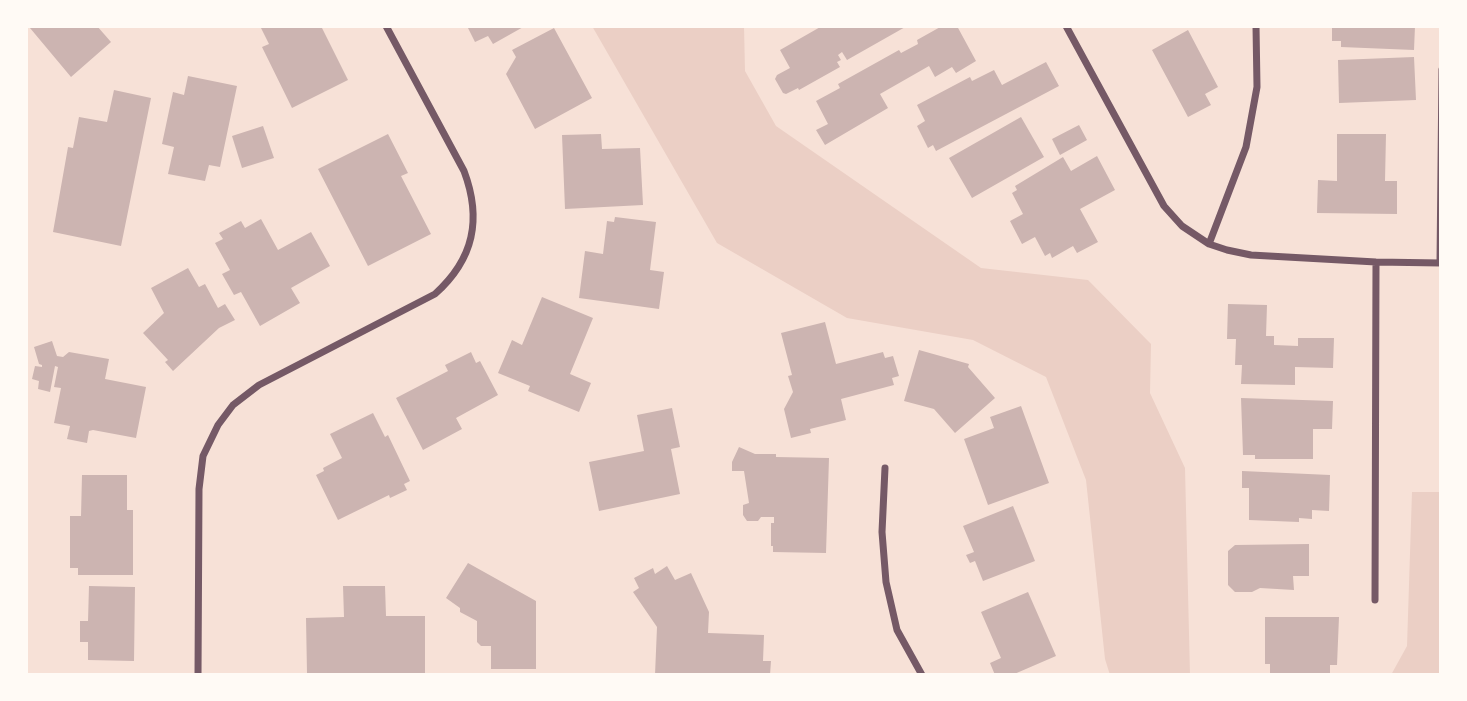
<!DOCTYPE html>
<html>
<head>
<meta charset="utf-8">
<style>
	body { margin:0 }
	#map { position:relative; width:1467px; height:701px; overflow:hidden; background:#f7e1d7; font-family:Commissioner,sans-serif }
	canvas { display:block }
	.frame { position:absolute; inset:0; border:28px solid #fffaf5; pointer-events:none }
</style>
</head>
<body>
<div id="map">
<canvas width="1467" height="701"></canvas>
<div class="frame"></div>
</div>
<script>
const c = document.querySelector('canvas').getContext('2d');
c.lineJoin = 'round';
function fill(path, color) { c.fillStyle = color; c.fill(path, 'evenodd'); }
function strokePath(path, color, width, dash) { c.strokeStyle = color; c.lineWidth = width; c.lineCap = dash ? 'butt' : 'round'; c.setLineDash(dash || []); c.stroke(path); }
fill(new Path2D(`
	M592 26H744L745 71 776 126 981 268 1088 280 1151 344 1150 393 1185 468 1190 675H1110L1105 659 1086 480 1046 377 973 340 847 318 717 243Z
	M1412 492H1441V675H1391L1407 646Z`), '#ebcfc5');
fill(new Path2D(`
	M32 26H97L111 42 71 77 30 28Z
	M260 26H321L348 80 292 108 262 47 269 44Z
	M467 26H525L493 44 488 36 475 42Z
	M822 26H907L847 60 842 52 838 55 841 60 837 62 840 67 799 90 798 88 786 94 783 93 775 79 777 75 790 68 780 50Z
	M942 26H957L976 61 956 73 952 67 935 77 929 66 880 94 888 108 825 145 816 130 828 124 816 101 840 88 838 84 899 50 901 53 918 44 917 40Z
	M1332 26H1415L1414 50 1341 47V41H1332Z
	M554 28 592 98 535 129 506 74 516 57 512 50Z
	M1188 30 1218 87 1205 94 1211 105 1188 117 1152 50Z
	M1414 57 1416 100 1339 103 1338 60Z
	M1046 62 1059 86 936 151 933 145 928 148 917 126 925 121 917 105 970 77 972 81 994 70 1002 85Z
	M188 76 237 86 220 167 209 165 205 181 168 174 174 147 162 144 173 92 184 95Z
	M114 90 151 98 121 246 53 232 68 147 73 148 79 117 107 122Z
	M1021 117 1044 157 972 198 949 158Z
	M1079 125 1087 140 1060 155 1052 139Z
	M263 126 274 158 242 168 232 136Z
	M388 134 408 173 401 176 431 234 368 266 318 169Z
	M601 134 602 149 640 148 643 205 565 209 562 135Z
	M1337 134H1386L1385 181H1397V214L1317 213 1318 180 1337 181Z
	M1097 156 1115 190 1080 209 1098 242 1077 253 1073 246 1052 258 1050 253 1045 256 1035 237 1022 244 1010 221 1023 214 1012 193 1017 190 1015 186 1063 157 1071 171Z
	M615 217 656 222 650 270 664 272 659 309 579 298 585 251 603 254 607 221 614 222Z
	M261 219 278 250 311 232 330 266 291 288 300 303 260 326 241 292 234 295 222 274 230 270 215 243 223 239 219 233 241 221 245 228Z
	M188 268 199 287 205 284 218 308 225 304 235 320 219 328 173 371 165 362 168 360 143 333 164 313 151 288Z
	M542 297 593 318 570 374 591 383 579 412 528 391 530 386 498 373 512 340 522 345Z
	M1228 304 1267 305 1266 336H1274V345L1298 346V338H1334L1333 368 1295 367V385L1241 384 1242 365H1235L1236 339H1227Z
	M825 322 836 364 883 352 885 358 893 356 899 376 892 378 894 385 841 399 846 420 810 429 811 433 791 438 784 409 793 392 788 376 792 375 781 333Z
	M52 341 57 356 63 357 69 352 109 359 105 379 146 387 136 438 93 430 89 431 87 443 67 439 70 426 54 423 61 388 54 387 58 367 55 366 50 392 38 389 39 381 32 379 35 366 42 367V365L39 364 34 347Z
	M919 350 969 364 968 367 995 398 955 433 934 409 904 401Z
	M471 352 476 363 480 361 498 395 456 418 462 429 423 450 396 398 448 371 445 365Z
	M1241 398 1333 401 1332 429H1313V459H1255V455H1243Z
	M1021 406 1049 483 988 505 964 439 994 428 990 417Z
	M672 408 680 447 671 449 680 494 599 511 589 462 644 451 637 415Z
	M373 413 385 437 388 435 410 481 404 484 407 490 390 498 389 495 338 520 316 475 324 471 323 468 342 458 330 434Z
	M739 447 755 454H776V457L829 458 826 553 773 552V546H771V523H774V517H761L758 521H747L743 515V505L749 503 744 471H732V462Z
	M1242 471 1330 475 1329 511 1312 510V519L1299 518V522L1249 520V488H1242Z
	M82 475H127V510H133V575H78V568H70V516H81Z
	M1013 506 1035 561 983 581 975 561 970 563 966 555 974 552 963 526Z
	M1309 544V576H1293L1294 590 1260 588 1252 592H1235L1228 585V551L1235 545Z
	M468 563 536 601V669H491V646H481L477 642V621L460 612V608L446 598Z
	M667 566 675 580 691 573 709 612 708 633 764 635 763 661H771L770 675H655L657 627 633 592 639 588 634 578 653 568 655 574Z
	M89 586 135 587 134 661 88 660V642H80V621H88Z
	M343 586H385L386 616H425V675H409V673H307L306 618 344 617Z
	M1028 592 1056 656 1012 675H995L990 663 1001 658 981 612Z
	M1265 617H1339L1337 665H1330V675H1270V664H1265Z`), '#ccb4b1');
strokePath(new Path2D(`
	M1439 263 1441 69`), '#755966', 5);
strokePath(new Path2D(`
	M1066 26 1164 206 1182 226 1209 244 1227 250 1251 255 1376 262 1441 263
	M1209 244 1246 147 1257 87 1256 26
	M885 468 882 532 886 582 897 630 922 675
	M1375 600 1376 262
	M198 675 199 489 203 456 218 425 233 405 259 385 435 294C474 259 482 219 464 171L386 26`), '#755966', 7);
</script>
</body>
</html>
